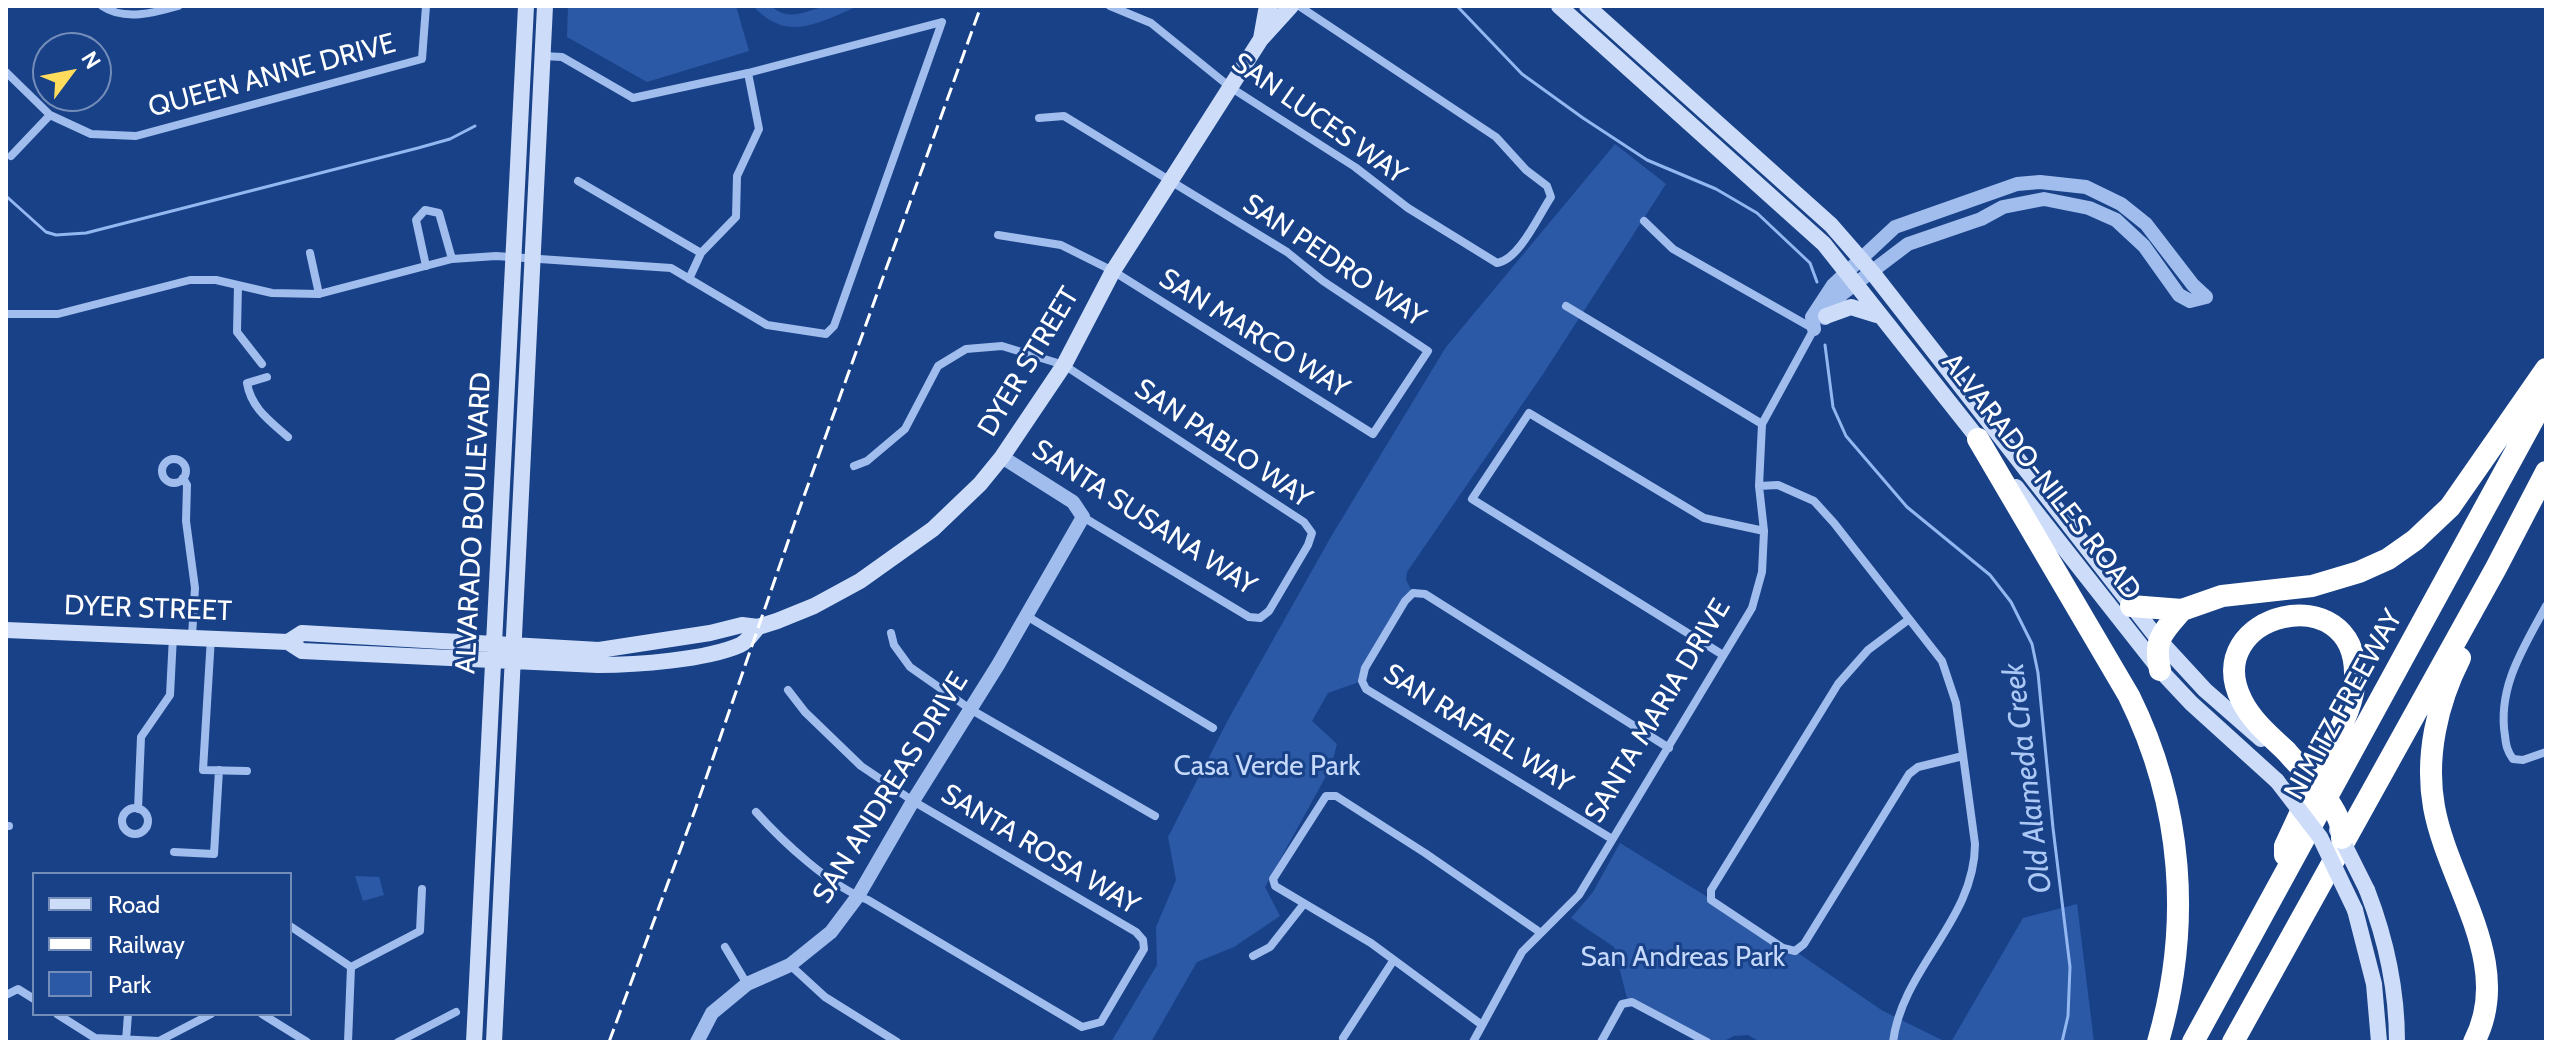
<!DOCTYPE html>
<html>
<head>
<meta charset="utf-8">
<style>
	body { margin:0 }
	#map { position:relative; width:2552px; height:1048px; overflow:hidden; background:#184188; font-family:Cabin,sans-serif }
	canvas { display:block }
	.frame { position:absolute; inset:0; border:8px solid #fff; pointer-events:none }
	.legend { position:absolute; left:32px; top:872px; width:260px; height:144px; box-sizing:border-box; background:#184188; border:2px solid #748db8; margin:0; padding:10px 14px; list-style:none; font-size:24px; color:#fff }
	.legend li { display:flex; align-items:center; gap:16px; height:40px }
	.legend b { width:40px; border:2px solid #748db8 }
	.north { position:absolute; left:32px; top:32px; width:80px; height:80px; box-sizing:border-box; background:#184188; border:2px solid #748db8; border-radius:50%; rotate:58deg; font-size:22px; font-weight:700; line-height:32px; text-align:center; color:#fff }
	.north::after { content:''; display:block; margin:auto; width:28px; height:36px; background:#ffdc5c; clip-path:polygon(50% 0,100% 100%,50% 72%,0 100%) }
</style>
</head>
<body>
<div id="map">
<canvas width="2552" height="1048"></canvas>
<div class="frame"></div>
<ul class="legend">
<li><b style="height:10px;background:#cdddf9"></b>Road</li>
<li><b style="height:10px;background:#fff"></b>Railway</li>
<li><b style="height:22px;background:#2b59a6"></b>Park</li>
</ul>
<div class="north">N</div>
</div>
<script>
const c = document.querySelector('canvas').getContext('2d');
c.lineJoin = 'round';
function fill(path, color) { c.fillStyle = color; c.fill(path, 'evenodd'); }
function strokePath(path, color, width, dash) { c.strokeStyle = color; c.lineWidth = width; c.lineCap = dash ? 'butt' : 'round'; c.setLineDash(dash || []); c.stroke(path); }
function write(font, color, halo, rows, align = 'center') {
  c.font = font + ' Cabin,sans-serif'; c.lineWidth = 6; c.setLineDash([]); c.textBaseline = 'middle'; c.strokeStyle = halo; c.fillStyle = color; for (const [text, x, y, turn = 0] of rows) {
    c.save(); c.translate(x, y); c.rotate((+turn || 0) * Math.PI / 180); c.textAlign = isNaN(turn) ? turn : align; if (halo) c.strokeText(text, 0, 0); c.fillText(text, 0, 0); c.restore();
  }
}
fill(new Path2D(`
	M568 6H736L749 51 647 82 567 37Z
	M753 6H771C790 23 807 10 826 6 836 4 849 6 859 6 819 22 788 44 753 6Z
	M1615 144 1666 184 1543 374 1407 572 1406 580 1413 593 1362 681 1328 693 1312 721 1337 744 1331 767 1265 887 1280 916 1234 947 1197 962 1151 1042H1111L1157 965 1156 927 1176 880 1168 837 1229 718 1332 535 1446 347Z
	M1620 843 1795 951 1883 1011 1946 1042H1760L1748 1035 1734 1036 1722 1042H1707L1628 1002 1614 947 1571 918 1593 892Z
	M355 876 379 877 384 895 363 901Z
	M2077 904 2094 1042H1951L2023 918Z`), '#2b59a6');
strokePath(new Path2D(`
	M1457 6 1522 74 1583 118 1647 160 1716 189 1757 213 1810 263 1817 282
	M6 196 46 232 56 235 86 233 418 148 450 139 475 126
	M1825 345 1833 407 1846 436 1907 507 1990 575 2011 602 2032 644 2038 673 2053 828 2070 967 2068 1016 2062 1042`), '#93b7f0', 3);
strokePath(new Path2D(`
	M102 6C124 21 154 13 178 6
	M1110 6 1151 23 1230 87 1355 167 1408 208 1497 263C1519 260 1539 215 1551 197L1547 186 1526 170 1496 137 1299 6
	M6 72 50 115 91 134 136 136 422 59 426 6
	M11 156 50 115
	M578 181 701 253 736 217 737 176 759 129 748 73
	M998 235 1061 245 1113 271 1373 434 1428 351 1323 281 1287 252 1064 116 1039 118
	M310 253 319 294
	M426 266 416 220 425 210 439 213 452 259
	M689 279 701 253
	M238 285 237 332 262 364
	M1566 306 1762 424
	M6 314H58L190 280H216L272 293 319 294 452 259 496 256 671 268 767 325 826 334 834 326 942 22 748 73 633 98 562 57 543 56
	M267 377 247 383C251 408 270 421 288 437
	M162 471a12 12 0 1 1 24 0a12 12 0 1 1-24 0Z
	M854 466 867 461 905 429 938 366 966 349 1002 346 1064 365 1304 522 1312 533 1308 545 1269 611 1260 618 1249 617 1083 517
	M183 478 187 485 186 521 195 588 192 636
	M1759 486 1778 485 1814 501 1834 523 1942 661 1956 703 1975 844C1975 920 1902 968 1893 1042
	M2546 606C2524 647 2497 687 2505 736 2506 745 2507 751 2513 759L2523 760 2546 752
	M1025 615 1213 728
	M1908 620 1868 650 1838 684 1711 890V900L1783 948 1795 951 1804 944 1909 774 1918 767 1963 756
	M891 633 894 645 910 667 970 709 1155 816
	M211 637 203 770 247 771
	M1723 655 1472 499 1529 413 1704 518 1764 531
	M122 821a13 13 0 1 1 26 0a13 13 0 1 1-26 0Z
	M138 809 141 737 170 695 173 636
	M756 812C782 841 831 887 868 900L1082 1027 1101 1022 1144 949 1143 940 1136 932 913 801 861 766 805 712 788 690
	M6 826H9
	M1612 839 1366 689 1362 681 1365 668 1405 601 1413 593 1425 594 1669 748
	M174 852 214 854 219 770
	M290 926 351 967 348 1042
	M725 947 747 984
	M1253 956 1270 947 1303 905
	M790 965 825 997 897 1042
	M351 967 420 931 422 889
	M6 995 18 989 34 999
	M57 1014 95 1038 159 1041 211 1014
	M262 1014 307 1042
	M1482 1025 1371 943 1275 886 1273 879 1326 796H1336L1425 853 1541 933
	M1343 1038 1393 961
	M126 1041 128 1014
	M398 1042 456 1012
	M1473 1042 1522 952 1579 895 1752 608 1762 572 1764 531 1759 486 1762 424 1814 329 1673 249 1644 221
	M1601 1042 1622 1004 1632 1002 1707 1042`), '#a0bded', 8);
strokePath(new Path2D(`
	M1825 318 1842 294 1908 244 1981 219 2003 207 2044 199 2089 208 2116 220 2144 246 2179 295 2190 301 2206 297
	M1814 329 1812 317 1833 285 1895 227 2017 184 2040 182 2086 187 2121 204 2146 224 2193 285 2206 297
	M697 1042 712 1013 747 984 790 965 831 932 858 896 913 801 998 665 1083 517 1073 502 1002 457`), '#a0bded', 14);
strokePath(new Path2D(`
	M1559 6 1824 244 1984 446
	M1587 6 1831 225 1872 272 2158 639 2205 690 2261 739
	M1261 39 1266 11 1270 6
	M1826 316 1851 307 1877 315
	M2016 487 2160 670 2191 703 2277 781
	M6 630 288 642 302 651 598 665C636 665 706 660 740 645 747 642 753 633 758 627
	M288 642 302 633 599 650 710 633 742 625 758 627 777 621 814 606 860 581 933 529 980 484 1002 457 1064 365 1113 271 1261 39 1291 6
	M2367 890C2386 939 2397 989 2397 1042
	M2355 910 2374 984 2379 1042
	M474 1042 526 6
	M494 1042 545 6`), '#cdddf9', 16);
strokePath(new Path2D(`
	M1978 439 2129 696C2183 805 2192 925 2158 1042
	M2131 606 2182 610 2222 596 2312 586 2359 572 2388 559 2415 540 2450 507 2546 369
	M2460 658C2437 703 2425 757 2434 807 2448 884 2515 964 2474 1042
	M2160 670C2153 639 2163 632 2182 610
	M2285 855V846C2299 817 2312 787 2326 757 2338 732 2354 706 2355 677 2358 574 2197 613 2242 701 2252 721 2270 736 2286 751
	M2193 1042 2546 396
	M2233 1042 2496 568 2546 472`), '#fff', 22);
strokePath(new Path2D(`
	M609 1042 695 810 799 510 981 6`), '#fff', 3, [14, 6]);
strokePath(new Path2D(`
	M2277 781 2320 837 2355 910
	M2337 830 2367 890`), '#cdddf9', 16);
strokePath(new Path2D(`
	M2286 751C2304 772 2345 811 2342 838`), '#fff', 22);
write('28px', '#fff', '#184188', [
	["QUEEN ANNE DRIVE",272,76,-15],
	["SAN LUCES WAY",1319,119,35],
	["SAN PEDRO WAY",1334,261,34],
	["SAN MARCO WAY",1254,334,32],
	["DYER STREET",1029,362,-59],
	["SAN PABLO WAY",1223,444,34],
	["ALVARADO-NILES ROAD",2041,477,52],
	["SANTA SUSANA WAY",1144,518,33],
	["ALVARADO BOULEVARD",474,523,-87],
	["DYER STREET",148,609,2],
	["NIMITZ FREEWAY",2344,705,-61],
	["SANTA MARIA DRIVE",1658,711,-59],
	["SAN RAFAEL WAY",1478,729,32],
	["SAN ANDREAS DRIVE",891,788,-58],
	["SANTA ROSA WAY",1040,850,31]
]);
write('28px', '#c6d9fa', '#184188', [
	["Casa Verde Park",1267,767],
	["San Andreas Park",1683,958]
]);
write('italic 30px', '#acc8f5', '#184188', [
	["Old Alameda Creek",2028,778,-97]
]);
</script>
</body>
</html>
